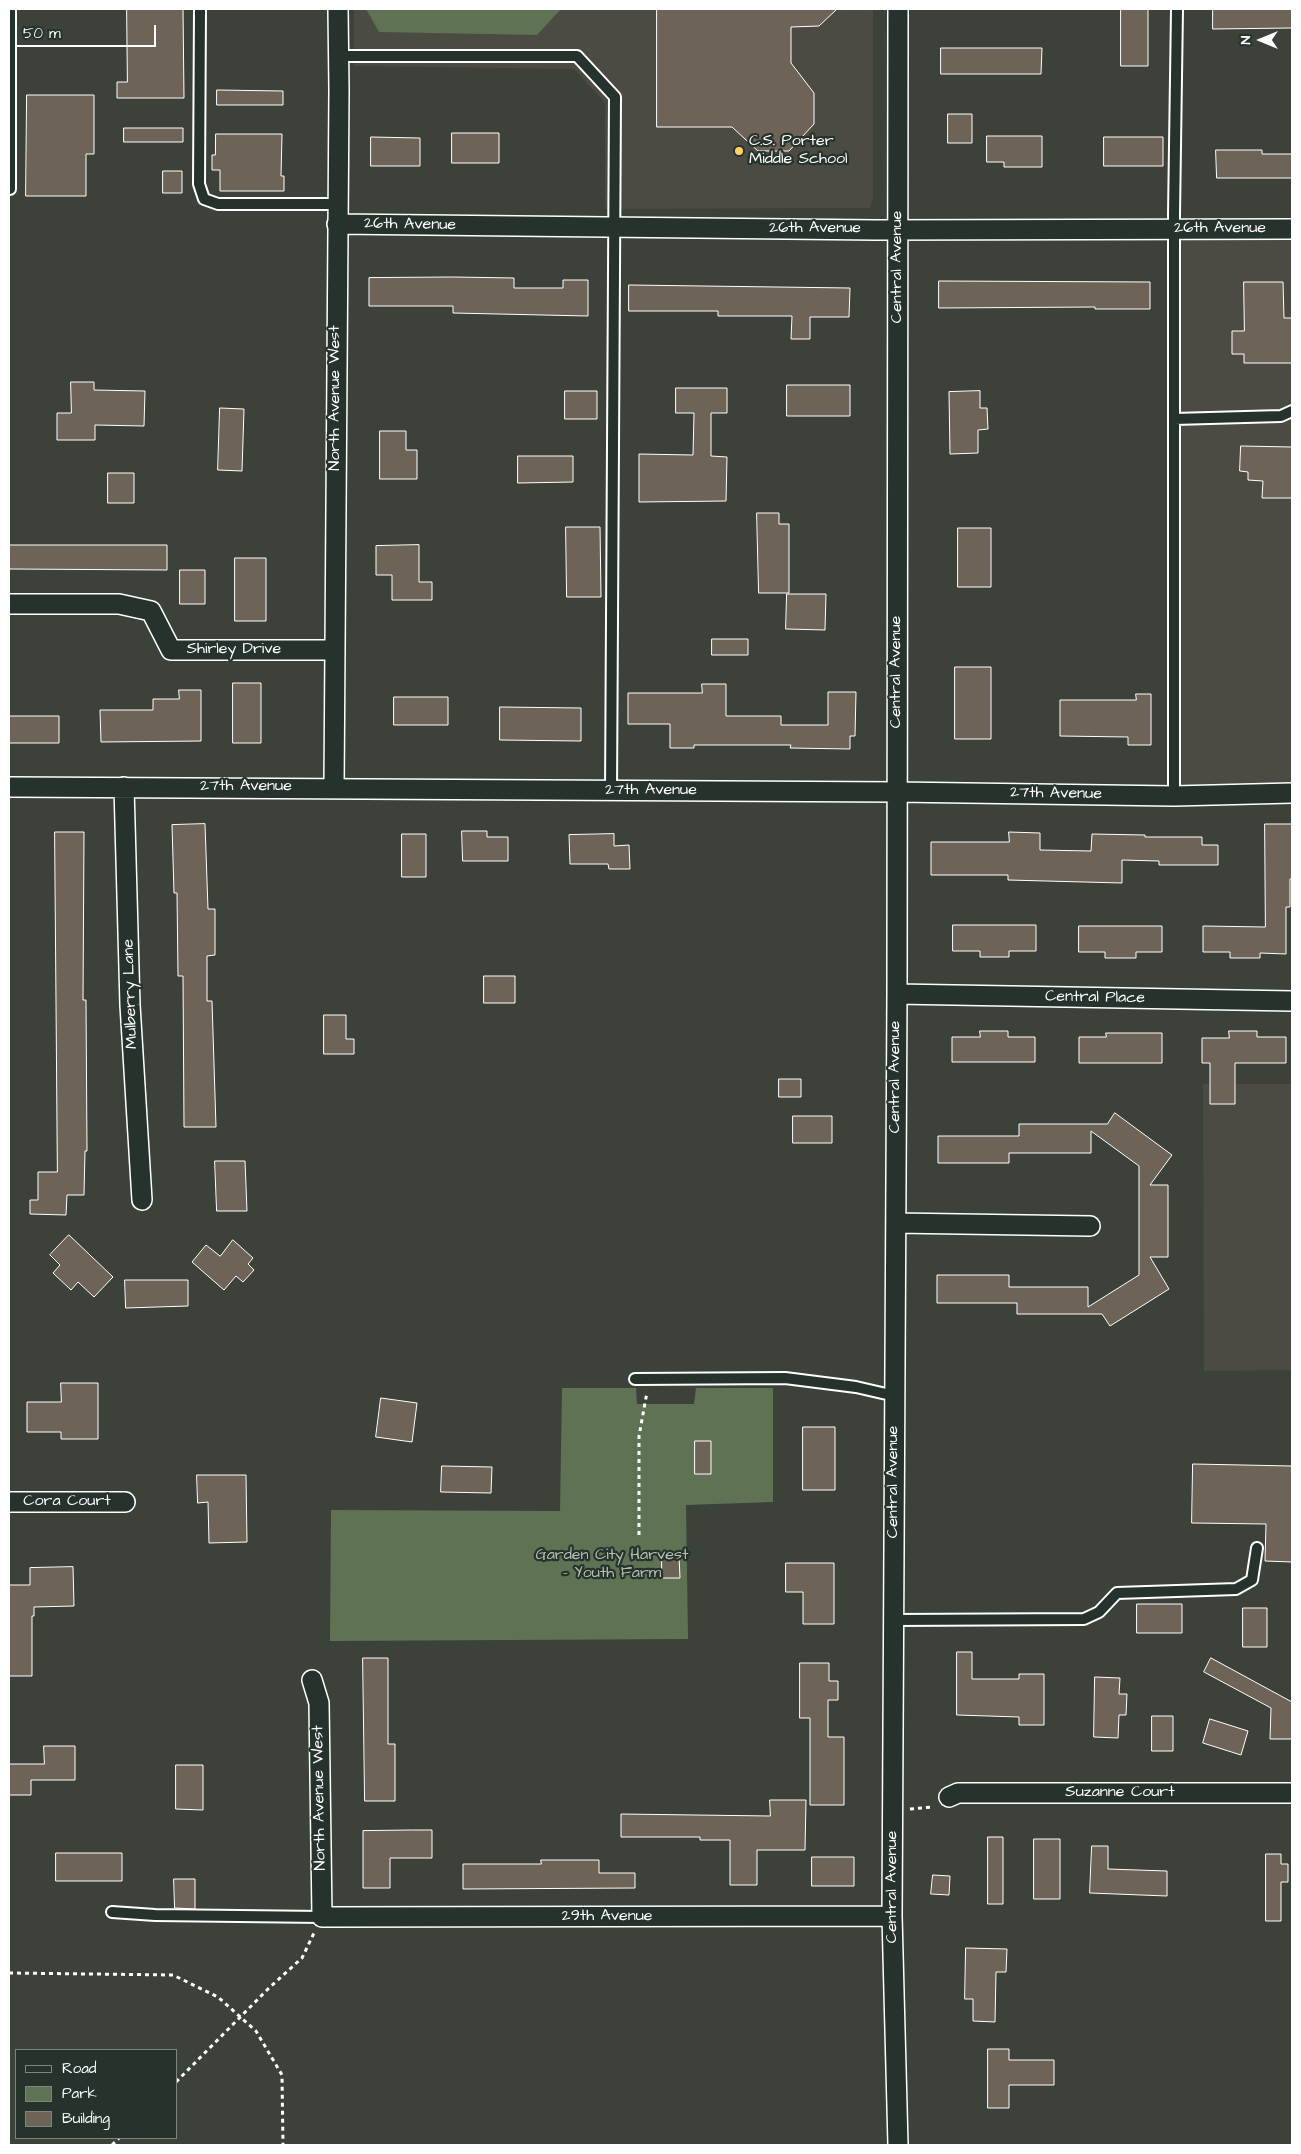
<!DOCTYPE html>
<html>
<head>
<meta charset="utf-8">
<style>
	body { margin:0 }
	#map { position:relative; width:1301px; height:2154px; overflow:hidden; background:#3c413a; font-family:"Architects Daughter",sans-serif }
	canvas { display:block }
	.frame { position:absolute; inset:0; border:10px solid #fff; pointer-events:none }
	.legend { position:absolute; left:15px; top:2049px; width:162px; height:90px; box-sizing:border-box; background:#26332d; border:1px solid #7d8581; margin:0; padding:6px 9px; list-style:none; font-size:15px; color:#fff }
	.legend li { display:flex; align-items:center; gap:10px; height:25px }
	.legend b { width:25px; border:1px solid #7d8581 }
	.north { position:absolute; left:1236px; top:15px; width:50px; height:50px; -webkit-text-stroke:4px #26332d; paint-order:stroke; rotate:270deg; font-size:14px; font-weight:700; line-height:20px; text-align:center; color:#fff }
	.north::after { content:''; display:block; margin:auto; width:18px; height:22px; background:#fff; clip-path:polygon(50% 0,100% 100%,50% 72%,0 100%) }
	.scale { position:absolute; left:15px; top:25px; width:141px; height:22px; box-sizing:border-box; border:2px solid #fff; border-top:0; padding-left:6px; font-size:15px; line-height:18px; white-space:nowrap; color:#fff; -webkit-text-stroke:4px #26332d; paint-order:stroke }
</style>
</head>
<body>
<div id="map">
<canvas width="1301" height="2154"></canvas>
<div class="frame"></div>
<ul class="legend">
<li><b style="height:6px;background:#26332d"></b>Road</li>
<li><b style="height:14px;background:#607254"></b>Park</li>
<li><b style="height:14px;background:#6e6357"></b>Building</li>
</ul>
<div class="north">N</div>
<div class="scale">50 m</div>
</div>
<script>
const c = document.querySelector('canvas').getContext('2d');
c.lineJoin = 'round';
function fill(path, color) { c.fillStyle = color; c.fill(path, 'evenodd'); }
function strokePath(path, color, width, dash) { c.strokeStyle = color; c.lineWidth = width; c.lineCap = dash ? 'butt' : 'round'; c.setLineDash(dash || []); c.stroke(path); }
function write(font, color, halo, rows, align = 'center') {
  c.font = font + ' "Architects Daughter",sans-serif'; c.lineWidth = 4.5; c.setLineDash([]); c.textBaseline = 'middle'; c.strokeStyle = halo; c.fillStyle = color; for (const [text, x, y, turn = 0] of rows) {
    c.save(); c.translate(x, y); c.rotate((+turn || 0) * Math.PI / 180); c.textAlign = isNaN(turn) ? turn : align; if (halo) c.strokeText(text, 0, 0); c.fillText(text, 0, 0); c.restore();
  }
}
fill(new Path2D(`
	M354 9H873V200L870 208 605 209V103L574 69 354 66Z
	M1174 229H1292V793L1174 796Z
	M1203 1084H1292V1370L1204 1371Z`), '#4b4b43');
fill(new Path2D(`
	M366 9H561L537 35 379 32Z
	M562 1388H636L637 1404H694L696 1388H773V1502L686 1505 688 1639 330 1641 331 1510 560 1511Z`), '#607254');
const building = new Path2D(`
	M127 9H183L184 98H117V82H127Z
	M657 9H837L819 26 791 27V63L814 93V124L789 151H758L732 127H657Z
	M1121 9H1148V66H1121Z
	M1213 9H1292V28L1213 29Z
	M941 48H1042L1041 74H941Z
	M217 90 283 91V105H217Z
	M27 95H94V154H86V196H26Z
	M948 114H972V143H948Z
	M124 128H183V142H124Z
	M452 133H499V163H452Z
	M216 134H282L281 176H284V191H220V170H212V155H215Z
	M987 136H1042V167H1004V162H987Z
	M371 137 420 138V166H371Z
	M1104 137H1163V166H1104Z
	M1216 150H1262V154H1292V178H1217Z
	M163 171H182V193H163Z
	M454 277 514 278V288H563V280H588V316L453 313V306H369V278Z
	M939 281 1150 282V309H1095V307L939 308Z
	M1244 282H1283L1284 318H1292V363H1244V354H1232V331H1244Z
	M629 285 850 288 849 317H810V339H791L792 316H718V311H629Z
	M71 382H94V390L145 391 144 426 95 425V440H57V413H71Z
	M787 385H850V416H787Z
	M676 388H727V413H711V456L727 457 726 501 639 502V454L693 455 694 413H676Z
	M565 391H597V419H565Z
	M980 391V408H987L988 429 978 430V453L950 454 949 392Z
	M220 408 244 409 242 471 218 470Z
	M380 431H406V450H417V479H380Z
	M1241 446 1292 447V498H1262L1263 481 1248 480V472L1240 471Z
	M518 456H573V482L518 483Z
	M108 473H134V503H108Z
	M757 513H779V524H789V593H759Z
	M566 527H600L601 597H567Z
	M958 528H991V587H958Z
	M9 545H167V570L9 569Z
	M419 545V582H432V600H392V575H376V546Z
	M235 558H266V621H235Z
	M180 570H205V604H180Z
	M787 594H826L825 630 786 629Z
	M712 639H748V655H712Z
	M955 667H991V739H955Z
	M233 683H261V743H233Z
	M702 684H726V716H781V725H828V692H856L855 736H850V749L790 748 791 745H694V748H670V724H628V693H702Z
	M179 690H201V741L101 742 100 710H153V699H179Z
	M1136 694H1151V745H1128V737L1060 736V700H1136Z
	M394 697H448V725H394Z
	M500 707 581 708V741L500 740Z
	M9 716H59V743H9Z
	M205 824 208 909H215V955L207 956V1001H212L216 1127H184L183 976H178L177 893H174L172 825Z
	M1265 824H1292V879H1290V907H1286V954L1260 953V958H1230V952H1203V926L1265 927Z
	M462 831H487V837H508V861H463Z
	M55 832H84L83 1000H86L87 1151H85L84 1195H67L66 1215 30 1214V1200H38V1172H57Z
	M1009 832 1040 833V850L1091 851 1092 834 1145 835V837H1202V845H1218V865H1159V861L1122 860V883L1008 880V875H931V842H1009Z
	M402 834H426V877H402Z
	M614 834V846L629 845 630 869H609L608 864H570L569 835Z
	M953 925H1036V951H1009V957H980V951H953Z
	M1079 926H1162V952H1136V958H1105V952H1079Z
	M484 976H515V1003H484Z
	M324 1015H346V1039H354V1054H324Z
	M980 1031H1008V1037H1035V1062H952V1037H980Z
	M1229 1031H1257V1037H1286V1063H1235V1104H1210V1063H1202V1038H1229Z
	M1106 1033H1162V1063H1079V1037H1106Z
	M779 1079H801V1097H779Z
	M1115 1113 1172 1155 1150 1185H1168V1257H1150L1169 1289 1110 1326 1102 1314H1017V1303H937V1275H1009V1287H1088V1307L1139 1275V1166L1091 1131V1153H1009V1163H938V1136H1019V1124H1107Z
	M793 1116H832V1143H793Z
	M215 1161H245L247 1211H217Z
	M69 1235 113 1277 94 1297 78 1282 71 1290 53 1273 60 1265 50 1255Z
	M233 1240 253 1258 248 1264 254 1270 243 1282 236 1276 224 1290 192 1262 206 1245 220 1256Z
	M125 1280H188V1306L126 1308Z
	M61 1383H98V1439H61V1432H27V1402H61Z
	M381 1398 417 1403 412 1442 376 1437Z
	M803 1427H835V1490H803Z
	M695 1441H711V1474H695Z
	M1193 1464 1292 1466V1562L1265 1561 1266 1524 1192 1523Z
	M442 1466 492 1467 491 1493 441 1492Z
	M197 1475H246L247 1542 209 1543 208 1502 198 1503Z
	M662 1556H679L680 1578H662Z
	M786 1563H834V1624H803V1592H786Z
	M73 1567 74 1606 34 1607V1616H32V1676H9V1585H30V1568Z
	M1137 1604H1182V1633H1137Z
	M1243 1608H1267V1647H1243Z
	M957 1652H972V1679H1019V1674H1044V1725H1019V1717L957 1715Z
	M363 1658H388V1744H395V1801H365Z
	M1211 1658 1292 1702V1739H1270L1271 1708 1204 1672Z
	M800 1663H829V1681H838V1700H828V1737H844V1805H810V1718H800Z
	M1095 1677 1120 1678 1119 1694H1127L1126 1715H1119L1118 1738 1094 1737Z
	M1152 1716H1173V1751H1152Z
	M1210 1719 1248 1731 1241 1755 1203 1743Z
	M44 1746H75V1780H31V1795H9V1764H44Z
	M176 1765H203V1810L176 1809Z
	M770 1800H806L805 1850H757V1885H730V1840H700V1837H621V1814L770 1816Z
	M412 1830H432V1858H390V1888H363V1831Z
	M988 1837H1003V1904H988Z
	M1034 1839H1060V1899H1034Z
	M1092 1846H1108V1869L1167 1871V1896L1090 1893Z
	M56 1853H122V1881H56Z
	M1266 1854H1281V1864H1288V1882H1281V1921H1266Z
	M812 1857H854V1886H812Z
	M541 1860H599V1873H635V1888L463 1889V1864H541Z
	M933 1875 950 1876 949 1895 931 1894Z
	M174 1879H195V1909L175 1908Z
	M966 1948 1007 1949 1006 1972H996L995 2022 973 2021V1999H965Z
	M988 2049H1009V2060H1054V2085H1009V2108H988Z`);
fill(building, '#6e6357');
strokePath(building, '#fff', 1);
const service = new Path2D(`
	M200 9 199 184 204 199 218 204H337
	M338 56H577L615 97 611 791
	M10 189V9
	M1174 419 1281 416 1292 411
	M1174 796V214L1177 9
	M635 1379 785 1378 856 1387 895 1396
	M894 1620 1084 1619 1099 1612 1117 1593 1236 1589 1252 1580 1257 1548
	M112 1912 155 1915 322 1917`);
const minor = new Path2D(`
	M337 224 876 230 1292 229
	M9 604H119L151 611 171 650H334
	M9 787 897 792 1174 796 1292 793
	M124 787 130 1005 142 1200
	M334 787 339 90 338 9
	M897 994 1292 1001
	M896 1223 1090 1226
	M9 1502H125
	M312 1680 319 1703 322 1917 892 1916
	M949 1797 958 1793H1292
	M898 2145 892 1916 897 994 898 9`);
strokePath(service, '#fff', 14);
strokePath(minor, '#fff', 22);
strokePath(new Path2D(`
	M639 1535V1436L647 1392
	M910 1809 933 1807
	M9 1973 173 1975 218 1997 256 2031 282 2075 283 2145
	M176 2082 269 1988 302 1958 314 1933
	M112 2145 119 2138`), '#fff', 3, [4, 4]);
strokePath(service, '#26332d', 10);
strokePath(minor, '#26332d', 19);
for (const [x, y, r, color] of [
	[739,151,5,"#ffd166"]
]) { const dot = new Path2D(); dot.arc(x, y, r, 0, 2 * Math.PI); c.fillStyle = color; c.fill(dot); strokePath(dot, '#26332d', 2); }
write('16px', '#fff', '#26332d', [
	["C.S. Porter",749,142],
	["Middle School",749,160]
], 'left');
write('16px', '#fff', '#26332d', [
	["26th Avenue",410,225,1],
	["26th Avenue",815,229],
	["26th Avenue",1220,229],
	["Central Avenue",898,267,-90],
	["North Avenue West",336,398,-90],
	["Shirley Drive",234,650],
	["Central Avenue",897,672,-90],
	["27th Avenue",246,787],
	["27th Avenue",651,791],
	["27th Avenue",1056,794,1],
	["Mulberry Lane",131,994,-92],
	["Central Place",1095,998,1],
	["Central Avenue",896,1077,-90],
	["Central Avenue",894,1482,-90],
	["Cora Court",67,1502],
	["Suzanne Court",1120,1793],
	["North Avenue West",320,1798,-91],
	["Central Avenue",893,1887,-90],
	["29th Avenue",607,1917]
]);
write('16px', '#b7c0b2', '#26332d', [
	["Garden City Harvest",612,1556],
	["- Youth Farm",612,1574]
]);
</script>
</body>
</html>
